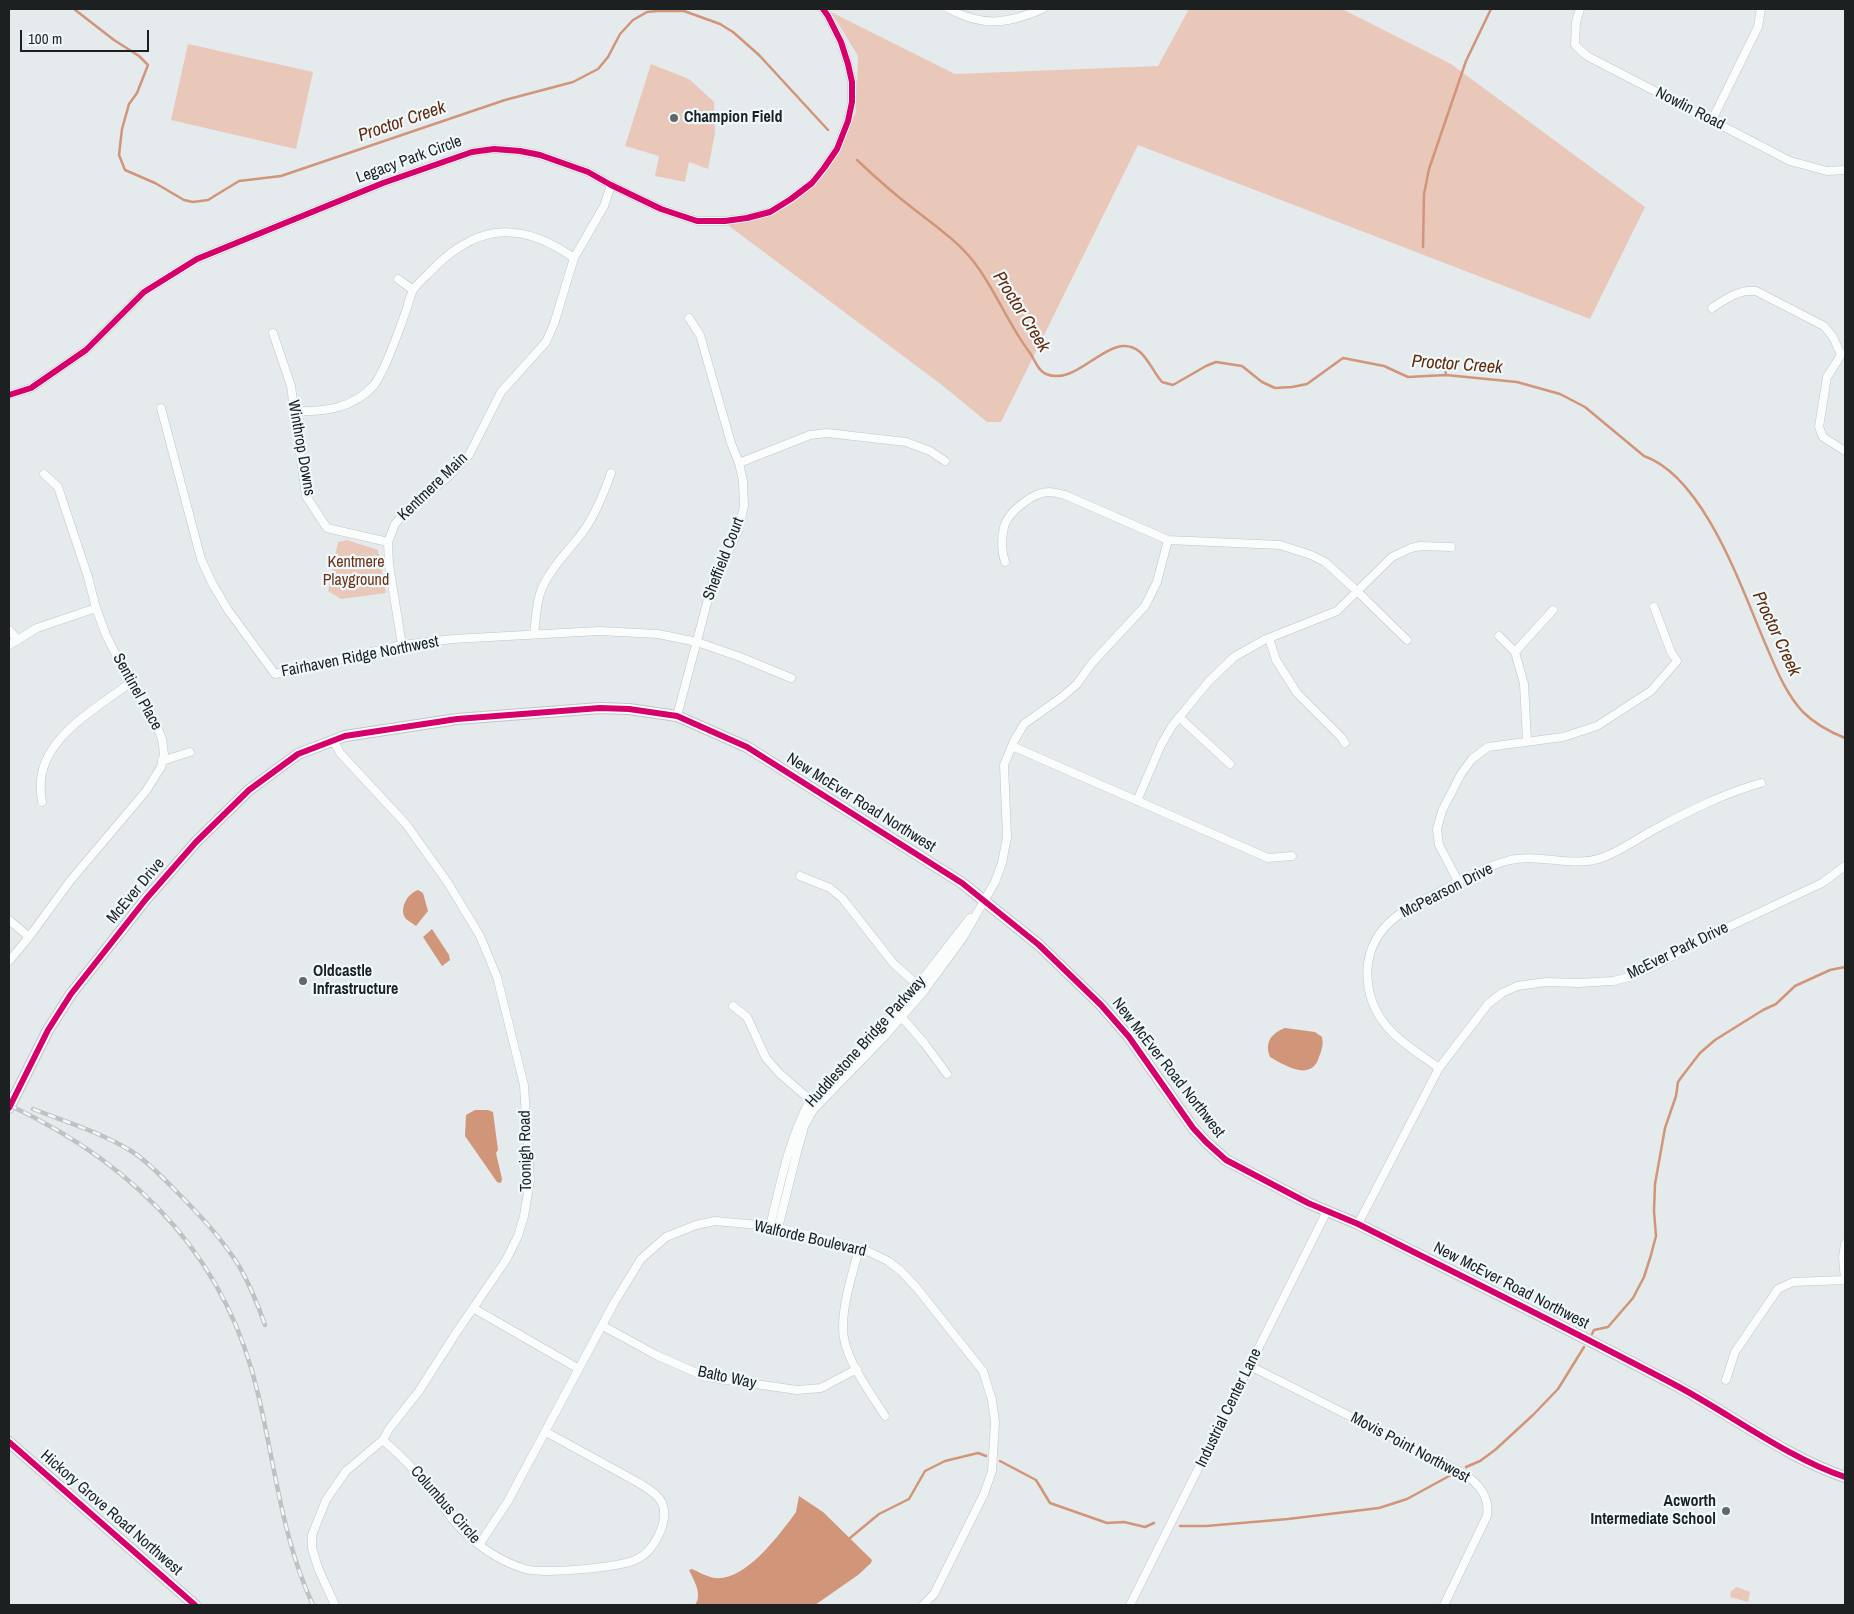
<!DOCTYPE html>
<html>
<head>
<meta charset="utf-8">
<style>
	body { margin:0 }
	#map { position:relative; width:1854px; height:1614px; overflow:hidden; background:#e5eaec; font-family:"Archivo Narrow",sans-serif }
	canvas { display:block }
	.frame { position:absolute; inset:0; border:10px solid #1d2021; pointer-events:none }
	.scale { position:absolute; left:20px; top:30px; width:129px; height:22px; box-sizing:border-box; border:2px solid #1d2021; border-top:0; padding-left:6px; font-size:15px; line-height:18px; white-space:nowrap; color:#1d2021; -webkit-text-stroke:4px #eff9fc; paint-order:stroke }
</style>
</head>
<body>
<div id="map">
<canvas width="1854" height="1614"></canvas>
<div class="frame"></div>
<div class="scale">100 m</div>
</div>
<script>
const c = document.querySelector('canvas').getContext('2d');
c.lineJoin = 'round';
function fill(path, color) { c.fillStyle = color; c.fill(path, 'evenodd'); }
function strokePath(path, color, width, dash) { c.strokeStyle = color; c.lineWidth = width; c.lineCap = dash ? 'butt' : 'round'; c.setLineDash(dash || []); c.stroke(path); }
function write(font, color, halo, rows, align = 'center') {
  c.font = font + ' "Archivo Narrow",sans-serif'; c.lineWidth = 4.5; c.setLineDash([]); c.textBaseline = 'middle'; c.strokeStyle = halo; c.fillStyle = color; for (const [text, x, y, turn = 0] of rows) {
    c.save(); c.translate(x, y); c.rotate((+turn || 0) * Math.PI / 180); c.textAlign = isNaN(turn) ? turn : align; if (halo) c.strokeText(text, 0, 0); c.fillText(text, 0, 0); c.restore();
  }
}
fill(new Path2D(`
	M1189 9H1342L1451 64 1645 207 1590 319 1138 145 1001 422H987L942 385 721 220 765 217 802 194 833 161 856 112 858 56 831 12 955 74 1158 66Z
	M188 44 313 72 296 149 171 120Z
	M651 64 689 79 714 102 715 133 708 169 689 162 685 182 655 176 659 156 625 146Z
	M347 540 378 550 386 593 341 599 328 591 338 542Z
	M1737 1587 1750 1592 1748 1602 1730 1597 1731 1591Z`), '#e9c8ba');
fill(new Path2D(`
	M418 890 423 893 428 911 416 926C413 924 409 921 406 919 398 909 408 893 418 890Z
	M432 929 449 955 450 960 442 966 423 937Z
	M1285 1028 1315 1032 1322 1037C1324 1046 1321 1051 1318 1060 1309 1081 1284 1065 1270 1057 1264 1042 1272 1033 1285 1028Z
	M475 1110H488L493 1112 498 1150 496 1153 502 1179 501 1183 497 1182 465 1136 466 1115Z
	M799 1496 823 1512 872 1560 871 1563 858 1575 815 1605H695C703 1594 694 1581 689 1570L692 1569C699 1572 707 1577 715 1578 744 1581 775 1540 791 1519L796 1512Z`), '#d19579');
strokePath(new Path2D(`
	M74 9 114 40 139 56 148 65 137 93 129 104 122 129 119 155 125 170 155 183 184 200 193 202 208 200 239 181 281 176 505 100 573 82 598 69 608 57 620 34 633 20 647 12 657 11H684L720 24 733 32 759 55 828 130
	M857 160C876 178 894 194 915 210 937 227 963 245 979 269 998 296 1010 327 1030 353 1035 360 1038 371 1046 374 1079 388 1111 327 1140 352 1149 360 1154 373 1162 382L1173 385 1206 366 1216 362 1242 366 1262 382 1275 388 1292 387 1307 384 1343 358 1384 366 1408 377 1446 375 1517 382 1560 394 1585 407 1644 456C1704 477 1741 587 1765 643 1775 666 1785 693 1803 712 1815 724 1830 732 1845 738
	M1423 247 1424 194 1429 169 1466 61 1491 9
	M1444 363 1446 375
	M1592 1334 1594 1330 1608 1327 1633 1298 1644 1277 1651 1255 1656 1236 1654 1211 1655 1184 1665 1128 1676 1096 1678 1082 1683 1075 1700 1053 1715 1040 1763 1010 1776 1004 1795 986 1830 970 1845 967
	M1000 1461 1036 1480 1050 1503 1107 1523 1124 1522 1145 1527 1154 1523
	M1466 1467 1480 1461 1495 1450 1533 1415 1558 1389 1584 1347
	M1180 1526H1206L1288 1519 1379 1508 1407 1499 1451 1475
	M850 1538 879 1514 909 1499 925 1471 945 1461 978 1453 986 1456`), '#d19579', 2.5);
const minor = new Path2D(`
	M949 9C983 27 1007 24 1042 9
	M1580 9 1576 22 1575 45 1587 56 1790 161 1827 171 1845 170
	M1712 120 1758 27 1761 9
	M398 279 413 290
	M1712 308C1726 299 1739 289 1756 291L1824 326 1833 337 1841 355
	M273 333 291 386 306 496 327 528 388 542
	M1845 353 1841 355 1827 377 1819 427 1823 437 1845 451
	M9 395 31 388 86 350 144 292 197 259 383 183 472 152 494 149 520 151 540 155 588 172 611 185 661 209 697 221H725L747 218 770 212 791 199 812 183 824 168 837 149 848 121 852 102V82L848 64 841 42 828 16 823 9
	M161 408 201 559 212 583 228 610 275 674 402 645 453 639 599 631 658 634 697 642 740 657 791 678
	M294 411C323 412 353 409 374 385 384 373 400 328 406 311 408 305 410 296 413 290 419 281 430 273 437 265 482 222 524 223 574 258
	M739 463 810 435 827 433 906 442 930 451 945 461
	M1005 562C1001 550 1001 540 1004 527 1008 512 1033 492 1049 492 1054 492 1060 494 1065 495L1168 540 1280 545 1311 555 1325 562 1357 591 1407 640
	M9 630 18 640
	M534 634C536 619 536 602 542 588 553 564 570 550 585 529 597 511 604 493 611 473
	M1499 636 1515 652 1524 684 1527 741
	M1269 638 1276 660 1297 693 1341 737 1345 743
	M9 645 37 628 96 608
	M402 645 389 565 388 542 395 524 408 509 448 477 469 455 501 392 546 342 554 324 574 258 604 206 611 185
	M1515 652 1553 610
	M677 716 711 588 738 531 744 506 743 481 739 463 731 443 700 335 689 318
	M1179 717 1230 764
	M333 740 340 753 406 824 448 883 480 936 497 977 524 1085 530 1180 524 1216 518 1236 506 1260 456 1333 419 1391 389 1429 383 1440 346 1471 326 1500 312 1535V1548L318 1568 335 1605
	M1012 746 1268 858 1292 856
	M162 761 190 752
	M1137 801 1161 745 1172 726 1209 681 1234 657 1264 640 1337 611 1392 557 1411 548 1420 546 1451 547
	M42 802C41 794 40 787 41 779 46 735 98 707 130 683
	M800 876 830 888 842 898 894 964 921 988
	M1458 881 1439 845 1437 829 1442 811 1461 774 1472 759 1488 747 1563 737 1597 726 1651 691 1677 661 1671 652 1654 607
	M9 920 29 937
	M9 961 29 937 70 881 146 791 161 767 164 754 162 739 155 722 130 683 106 635 96 608 88 577 58 487 44 474
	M733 1006 747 1017 766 1058 779 1073 815 1104
	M898 1013 925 1044 947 1074
	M1439 1068C1423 1056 1405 1046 1391 1031 1364 1003 1358 959 1384 928 1397 913 1416 904 1434 895 1458 882 1483 867 1510 860 1540 853 1574 869 1604 857 1622 850 1640 837 1657 828 1691 810 1725 793 1761 783
	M1358 1224 1439 1068 1488 1004 1502 993 1517 986 1546 982 1578 983 1613 981 1629 977 1656 965 1705 938 1822 883 1845 866
	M770 1226C780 1186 788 1143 807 1106L897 1012 970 918
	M778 1228 796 1156 804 1127 813 1110 883 1038 924 991 962 939 995 882 1002 863 1007 837 1004 765 1014 741 1024 724 1062 697 1077 684 1092 663 1145 606 1157 582 1168 540
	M859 1248C853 1273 843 1301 843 1327 842 1356 870 1392 885 1416
	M1845 1280 1843 1257 1845 1244
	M473 1308 579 1369
	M603 1326 656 1355 706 1377 797 1390 821 1388 857 1369
	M1250 1366 1463 1473C1479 1484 1490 1496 1487 1516L1444 1605
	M1726 1380 1735 1352 1778 1289 1793 1282 1845 1280
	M383 1440C400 1455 416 1471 431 1489 439 1499 445 1510 453 1520 472 1542 496 1560 525 1569 544 1574 616 1568 635 1560 653 1553 670 1522 662 1503 658 1494 647 1488 639 1483L546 1432
	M479 1545 508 1501 614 1303 641 1259 666 1237 696 1225 715 1221 770 1226 861 1248 888 1261 901 1271 916 1287 983 1371 992 1400 995 1422 992 1471 984 1494 934 1594 923 1605
	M1130 1605 1327 1211`);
const tertiary = new Path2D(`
	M9 1108 48 1030 71 994 146 899 196 842 249 790 298 754 345 736 457 719 600 708 629 709 677 716 747 747 962 883 1039 945 1101 1005 1129 1037 1193 1128 1206 1142 1226 1160 1308 1203 1358 1224C1465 1278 1573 1331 1679 1387 1733 1416 1788 1458 1845 1477
	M9 1442 195 1605`);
strokePath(minor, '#c1c5c7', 9);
strokePath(tertiary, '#c1c5c7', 12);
strokePath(minor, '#fbfcfc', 8);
strokePath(tertiary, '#fbfcfc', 10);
const rail = new Path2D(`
	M9 1105C135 1164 226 1255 258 1394 275 1465 282 1539 313 1605
	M33 1109C66 1122 100 1132 131 1151 146 1160 160 1175 173 1188 197 1212 221 1237 239 1266 250 1285 258 1305 265 1325`);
strokePath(rail, '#c0c1c2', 4.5);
strokePath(rail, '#eff9fc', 2.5, [8]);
strokePath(new Path2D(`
	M9 395 31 388 86 350 144 292 197 259 383 183 472 152 494 149 520 151 540 155 588 172 611 185 661 209 697 221H725L747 218 770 212 791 199 812 183 824 168 837 149 848 121 852 102V82L848 64 841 42 828 16 823 9
	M9 1108 48 1030 71 994 146 899 196 842 249 790 298 754 345 736 457 719 600 708 629 709 677 716 747 747 962 883 1039 945 1101 1005 1129 1037 1193 1128 1206 1142 1226 1160 1308 1203 1358 1224C1465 1278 1573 1331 1679 1387 1733 1416 1788 1458 1845 1477
	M9 1442 195 1605`), '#d6006c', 6);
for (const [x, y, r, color] of [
	[674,118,5,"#636768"],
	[303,981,5,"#636768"],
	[1726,1511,5,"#636768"]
]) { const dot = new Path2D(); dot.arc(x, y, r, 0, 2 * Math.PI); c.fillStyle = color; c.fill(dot); strokePath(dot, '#eff9fc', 2); }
write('16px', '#1d2021', '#eff9fc', [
	["Nowlin Road",1690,109,27],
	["Legacy Park Circle",409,160,-20],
	["Winthrop Downs",301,448,80],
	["Kentmere Main",433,487,-44],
	["Sheffield Court",724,559,-69],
	["Fairhaven Ridge Northwest",360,657,-11],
	["Sentinel Place",137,692,61],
	["New McEver Road Northwest",861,803,32],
	["McEver Drive",136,891,-50],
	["McPearson Drive",1447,891,-27],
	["McEver Park Drive",1678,951,-26],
	["Huddlestone Bridge Parkway",866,1042,-48],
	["New McEver Road Northwest",1168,1068,52],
	["Toonigh Road",526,1151,-91],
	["Walforde Boulevard",810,1239,13],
	["New McEver Road Northwest",1511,1286,27],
	["Balto Way",727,1378,12],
	["Industrial Center Lane",1229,1408,-64],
	["Movis Point Northwest",1410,1448,28],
	["Columbus Circle",445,1505,49],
	["Hickory Grove Road Northwest",111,1513,41]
]);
write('bold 16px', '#1d2021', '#eff9fc', [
	["Champion Field",684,118],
	["Oldcastle",313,972],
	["Infrastructure",313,990],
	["Acworth",1716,1502,"right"],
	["Intermediate School",1716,1520,"right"]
], 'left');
write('16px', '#6d3216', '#eff9fc', [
	["Kentmere",356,563],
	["Playground",356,581]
]);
write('italic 18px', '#63290b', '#eff9fc', [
	["Proctor Creek",402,122,-19],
	["Proctor Creek",1021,312,58],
	["Proctor Creek",1457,365,4],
	["Proctor Creek",1776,634,65]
]);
</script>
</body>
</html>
